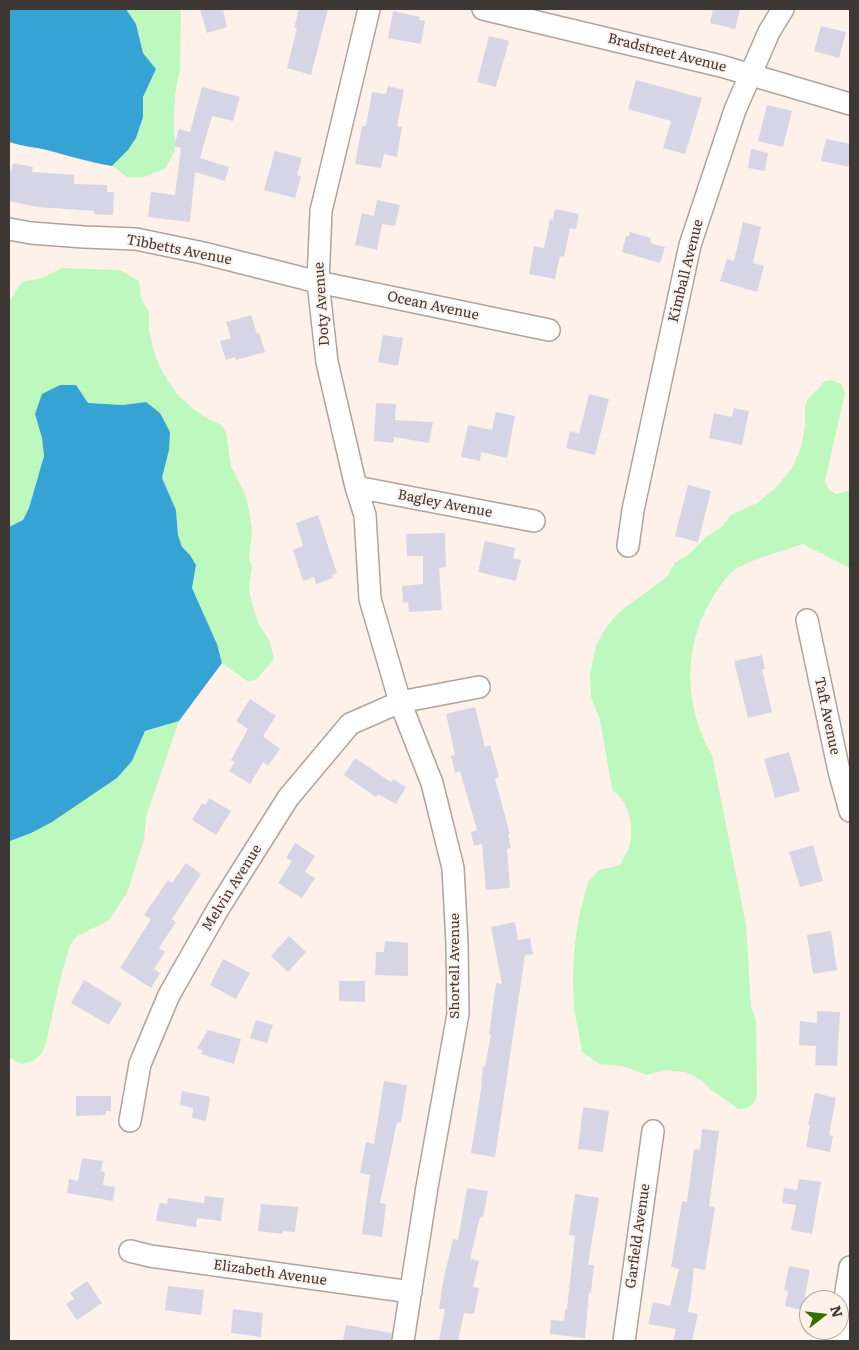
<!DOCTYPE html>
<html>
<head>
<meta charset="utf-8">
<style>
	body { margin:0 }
	#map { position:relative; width:859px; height:1350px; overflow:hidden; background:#fef1e9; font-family:Literata,serif }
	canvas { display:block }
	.frame { position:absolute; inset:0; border:10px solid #3e3834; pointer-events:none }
	.north { position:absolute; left:799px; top:1290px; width:50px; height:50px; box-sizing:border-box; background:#fef1e9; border:1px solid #b1a7a1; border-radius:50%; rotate:74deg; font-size:14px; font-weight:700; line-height:20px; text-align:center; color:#3e3834 }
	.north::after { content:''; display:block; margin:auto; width:18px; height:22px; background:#326e00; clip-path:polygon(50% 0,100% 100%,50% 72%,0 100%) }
</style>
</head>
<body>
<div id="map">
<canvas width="859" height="1350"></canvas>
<div class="frame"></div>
<div class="north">N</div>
</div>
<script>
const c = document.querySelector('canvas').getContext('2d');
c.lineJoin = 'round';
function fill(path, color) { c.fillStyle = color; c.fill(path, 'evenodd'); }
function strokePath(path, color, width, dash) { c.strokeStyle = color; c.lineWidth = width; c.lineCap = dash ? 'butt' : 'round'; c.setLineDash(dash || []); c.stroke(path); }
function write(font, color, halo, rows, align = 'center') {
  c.font = font + ' Literata,serif'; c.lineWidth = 4; c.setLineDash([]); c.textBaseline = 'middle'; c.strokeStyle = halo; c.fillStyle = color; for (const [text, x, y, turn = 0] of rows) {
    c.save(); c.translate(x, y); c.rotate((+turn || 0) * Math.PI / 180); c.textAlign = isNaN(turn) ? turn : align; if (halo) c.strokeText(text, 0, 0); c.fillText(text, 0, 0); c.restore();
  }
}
fill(new Path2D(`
	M126 9H181L180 68 175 96 174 123 175 151 165 169 141 178 127 177 112 166 128 150 136 138 143 117V97L156 69 143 53 136 24Z
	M62 268 120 270 139 281 141 298 149 312V330L154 352 160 367 168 381 176 393 191 407 205 417 221 425 226 432 231 466 246 496 250 516 252 531 249 559 252 566 249 587 251 600 258 622 270 642 274 659 256 680 247 681 222 663 217 644 192 588 196 565 190 555 182 547 178 535 176 510 162 478 169 450 146 402 123 405 88 403 35 414 42 438 44 456 29 508 23 520 9 527V301L22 282 42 278Z
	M831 380 841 384 845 393 825 481 829 490 836 494 850 490V568L803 544C784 551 748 559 732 572 723 580 716 592 710 602 682 651 685 708 712 755L746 925 751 1006 756 1020 757 1096C754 1105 748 1110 738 1109L711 1090 701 1080 685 1072 664 1070 647 1075 623 1066 599 1064 582 1052 574 1008 573 979 574 950 579 916 588 882 599 870 620 865 629 848 631 839V824L629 814 624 802 612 789 600 720 591 697 590 674 596 646 604 631 612 620 622 610 668 576 675 562 687 556 707 536 722 527 731 515 757 503 777 487 793 466 801 447 805 426V406L808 399 825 381Z
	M179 721 146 817 144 840 127 893 108 921 77 936 70 945 58 988 46 1044 41 1054 33 1061 22 1064 13 1060 9 1056V840L52 822 117 778 132 761 145 731Z`), '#bdf8be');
fill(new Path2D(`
	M9 9H126L136 24 143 53 156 69 143 97V117L136 138 128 150 112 166C89 162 69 156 47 150 34 147 21 146 9 142Z
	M60 385H76L88 403 123 405 146 402 160 413 170 432 169 450 162 478 176 510 178 535 182 547 190 555 196 565 192 588 217 644 222 663 179 721 145 731 132 761 117 778 52 822 31 833 10 841 9 527 23 520 29 508 44 456 42 438 35 414 42 394Z`), '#35a4d5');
fill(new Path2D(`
	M200 9H223L227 27 207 33Z
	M299 9H328L311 75 287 68 297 28H294Z
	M713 9H740L735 29 710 23Z
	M393 11 420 17 419 20 425 21 421 44 388 38Z
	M821 26 846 32 839 58 814 51Z
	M489 36 509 41 496 87 477 82Z
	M636 80 702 98 685 154 663 148 671 121 628 109Z
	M388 86 404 90 397 126 402 127 397 157 384 154 381 168 355 164 362 126H366L372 92 386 94Z
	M202 87 240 97 233 121 212 116 200 158 229 167 225 181 195 172 190 222 148 217 151 192 175 195 181 148 174 146 179 129 190 132Z
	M767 105 792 111 783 147 758 141Z
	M826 139 850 144V167L821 161Z
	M751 149 768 153 765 171 748 168Z
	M275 151 302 158 297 175 301 176 295 198 264 190Z
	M13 163 33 167 32 172 74 175V184L107 185V192H114L113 215 94 214V211L37 207 9 201V171H11Z
	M377 200 400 205 395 226 382 224 377 250 355 245 362 213 374 216Z
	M555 209 579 214 576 229 570 228 564 257 560 256 555 279 529 274 534 246 544 248 550 219 553 220Z
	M743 222 761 227 753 263 764 266 757 292 720 281 727 259 734 261Z
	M630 232 651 238 650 243 665 247 660 263 622 252 626 236H629Z
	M251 315 257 334 259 333 265 352 236 360 235 357 226 360 220 341 231 338 226 322Z
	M383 335 403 338 398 366 378 362Z
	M589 394 609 399 595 455 566 448 570 431 579 434Z
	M376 403 396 404 395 420 433 422 429 443 394 437V443L374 441Z
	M734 408 749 411 742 445 709 438 714 413 732 417Z
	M496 412 515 416 507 458 481 452 480 461 461 457 468 425 492 430Z
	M688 485 711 491 698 542 675 536Z
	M318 515 337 573 332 575 333 578 316 584 314 577 303 581 293 550 303 546 296 523Z
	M445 533 446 567 439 568 442 610 409 612 408 602 403 603 402 586 423 584V556H407L406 534Z
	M485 541 515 548 513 558 521 560 516 581 478 572Z
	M762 655 765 669H762L772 712 748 718 734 661Z
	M250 699 276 716 263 736 280 749 268 766 263 762 250 784 229 771 235 762 231 760 248 729 236 721Z
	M475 707 485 747 490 745 499 777 495 779 510 834H508L511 848 507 849 510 888 486 890 482 844 474 846 471 832 477 830 460 771 455 773 451 756 455 755 446 714Z
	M789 752 800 791 775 798 764 759Z
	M355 758 391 782 393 779 406 787 396 804 378 794 376 797 344 775Z
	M209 798 231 811 216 835 192 820 202 803 205 805Z
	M295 843 315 856 305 872 315 878 302 898 278 883 292 861 286 858Z
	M813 845 823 881 800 887 789 852Z
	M186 863 201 874 172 919 176 922 159 948 165 952 154 969 160 973 151 988 120 968 151 919 144 915 168 880 172 883Z
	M515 922 518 940 530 938 533 954 525 955 495 1157 471 1153 482 1084H481L483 1066 485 1067 491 1034H489L496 983 502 984 491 927Z
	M831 931 837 970 813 974 807 935Z
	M289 936 306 952 288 972 271 956Z
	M385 941 408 943V976L375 975 376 952H384Z
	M223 959 250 973 236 999 210 985Z
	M84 980 122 1003 109 1025 71 1003Z
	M339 981H365V1002L339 1001Z
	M817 1011 840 1012 837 1066 815 1065 816 1046 799 1045 800 1021 817 1023Z
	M256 1020 273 1025 267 1043 250 1038Z
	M208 1030 241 1039 234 1064 201 1054 202 1050 197 1048Z
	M384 1081 407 1085 401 1123 397 1122 380 1203 386 1204 382 1237 362 1234 370 1175 360 1173 366 1142 374 1144Z
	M182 1091 210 1097 206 1121 192 1118 193 1108 180 1105Z
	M815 1093 836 1098 829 1135 833 1136 830 1152 806 1147 810 1125H808Z
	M76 1096H111V1111H106V1115L76 1116Z
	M583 1107 609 1111 603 1152 578 1149Z
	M702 1129 719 1131 709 1206 715 1207 705 1270 694 1268 691 1296 688 1312 698 1314 692 1341H673L676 1329 648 1324 653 1302 670 1306 679 1269 671 1267 682 1201 687 1202 694 1149 700 1150Z
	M82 1158 103 1161 101 1171 105 1172 103 1185 115 1187 113 1201 67 1193 69 1179 78 1181Z
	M799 1179 821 1182 812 1234 791 1230 796 1205 782 1203 784 1188 797 1190Z
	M467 1188 488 1191 483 1218 480 1217 470 1259 479 1261 473 1287 479 1288 474 1314 464 1313 458 1341H439L445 1309H439L443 1282 453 1239 458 1240Z
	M575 1194 599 1198 588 1265H594L591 1293 589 1292 585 1338 550 1334 551 1320 564 1321 565 1309H567L575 1236 569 1235Z
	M205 1196 224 1198 221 1221 197 1218 196 1227 156 1221 159 1203 167 1204 168 1198 204 1203Z
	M261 1204 298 1207 295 1232 283 1231V1234L258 1231Z
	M789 1266 810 1270 802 1310 785 1306 788 1291 784 1290Z
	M87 1281 102 1303 77 1320 66 1304 74 1299 70 1293Z
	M168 1286 204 1290 201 1315 165 1310Z
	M233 1309 263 1313 261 1337 231 1333Z
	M346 1325 392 1333 391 1341H343Z`), '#d6d5e5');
const street = new Path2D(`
	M369 9 321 211 318 282 327 362 356 487 365 515 370 599 400 702 432 783 453 868 457 943 458 1014 427 1187 403 1341
	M483 9 721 66 850 104
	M9 229 31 233 84 237 136 239 203 253 318 282 549 330
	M356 487 534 521
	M628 546 633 510 690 245 735 110 769 32 783 9
	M807 620 839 771 850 811
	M130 1121 140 1064 169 995 218 909 288 798 350 724 400 702 479 687
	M130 1251 150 1256 411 1292
	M624 1341 653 1131
	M838 1341 850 1267`);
strokePath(street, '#b2a399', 24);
strokePath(street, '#fff', 21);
write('14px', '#3e3834', '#fef1e9', [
	["Bradstreet Avenue",667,53,14],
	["Tibbetts Avenue",179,250,11],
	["Kimball Avenue",686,271,-76],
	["Doty Avenue",322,304,-94],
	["Ocean Avenue",433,306,12],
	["Bagley Avenue",445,504,11],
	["Taft Avenue",827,716,78],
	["Melvin Avenue",232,888,-58],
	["Shortell Avenue",455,966,-90],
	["Garfield Avenue",638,1236,-82],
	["Elizabeth Avenue",270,1273,8]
]);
</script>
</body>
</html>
